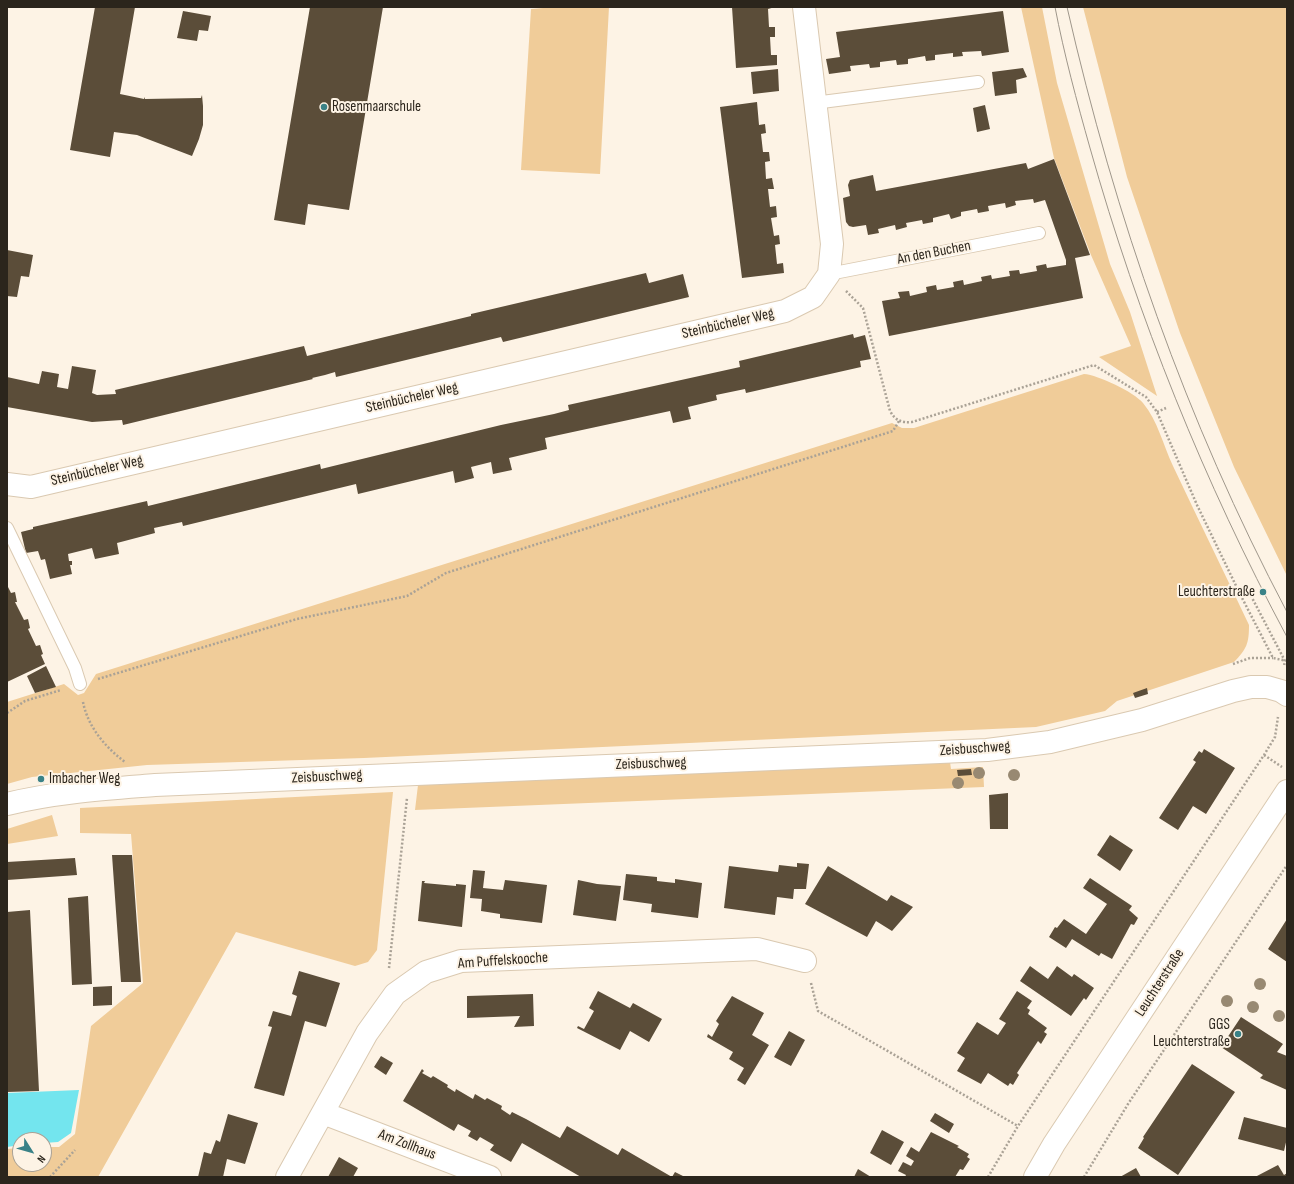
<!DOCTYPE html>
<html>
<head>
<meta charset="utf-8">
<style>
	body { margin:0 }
	#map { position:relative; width:1294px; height:1184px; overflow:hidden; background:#fdf3e5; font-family:"Sofia Sans Condensed",sans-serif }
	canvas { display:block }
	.frame { position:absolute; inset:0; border:8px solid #2b251c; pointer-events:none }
	.north { position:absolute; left:12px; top:1132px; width:40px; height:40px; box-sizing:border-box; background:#fdf3e5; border:1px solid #a9a195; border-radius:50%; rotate:127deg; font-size:11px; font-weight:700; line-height:16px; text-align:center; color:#2b251c }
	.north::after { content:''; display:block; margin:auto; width:14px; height:18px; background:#3a8287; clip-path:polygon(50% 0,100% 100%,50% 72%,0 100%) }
</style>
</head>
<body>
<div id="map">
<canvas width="1294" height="1184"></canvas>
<div class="frame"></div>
<div class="north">N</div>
</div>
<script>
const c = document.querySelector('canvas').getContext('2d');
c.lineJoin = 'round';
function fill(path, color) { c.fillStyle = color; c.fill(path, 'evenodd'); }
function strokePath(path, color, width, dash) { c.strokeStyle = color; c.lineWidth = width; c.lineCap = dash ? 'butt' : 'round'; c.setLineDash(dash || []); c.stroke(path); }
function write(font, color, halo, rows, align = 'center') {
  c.font = font + ' "Sofia Sans Condensed",sans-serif'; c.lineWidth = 4; c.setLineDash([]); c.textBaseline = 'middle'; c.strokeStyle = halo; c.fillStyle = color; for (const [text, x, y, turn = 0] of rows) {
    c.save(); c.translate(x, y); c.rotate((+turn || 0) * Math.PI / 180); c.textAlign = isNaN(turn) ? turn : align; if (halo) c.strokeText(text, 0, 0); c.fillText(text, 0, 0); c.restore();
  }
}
fill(new Path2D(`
	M555 7H609L600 174 521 170 531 9Z
	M1021 7H1042L1057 83 1110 264 1130 312 1157 396 1099 357 1131 346 1091 255 1054 158Z
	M1083 7H1287V576L1234 467 1180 333 1127 177Z
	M1084 374C1098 375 1134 392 1143 403 1158 421 1163 445 1173 466 1198 519 1224 572 1249 625 1249 643 1247 649 1234 662L1117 701 1105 711 1036 727 364 758 147 765 32 777 7 784V702L64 684 78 695 84 693 96 674 892 423 902 428H914Z
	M950 762 951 769 983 767 984 787 415 810 418 785Z
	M393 792 377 950 368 962 355 966 236 932 98 1177H7V1149L20 1148V1164H44V1147H59L75 1134 91 1026 143 983 131 834 80 833V808Z
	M52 815 58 836 7 844V829Z`), '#f0cc99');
fill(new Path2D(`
	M79 1090 71 1133 58 1142 44 1143V1140H20V1145L7 1147V1093Z`), '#73e5ee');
fill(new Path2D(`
	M95 7H135L120 94 144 99V97L145 99 201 98 202 95 203 106V125L199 139 192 156 137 135 114 132 110 157 70 150Z
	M310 7H383L349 210 308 204 305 225 274 220Z
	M732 7H775L768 9 769 27H775V37H770L771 55H777V65L736 68Z
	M183 11 211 16 208 31 199 30 197 41 177 38Z
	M1003 11 1009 52 982 56 981 51 962 52 963 56 953 57V53L935 55V60L926 61 925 56 908 59V64L897 65 896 60 880 62V67L870 68 869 64 850 66 851 71 829 74 826 59 840 57 836 32Z
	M1023 68 1027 77 1016 80 1017 93 995 96 992 72Z
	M778 69 779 91 753 94 751 72Z
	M757 102 759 125 765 124 766 133 761 134 763 152H769L770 161 765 162 766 179 772 178 774 189H768L770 207 776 206 777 217 771 218 774 236 779 235 780 244 775 245 777 264 783 263 784 273 742 278 720 107Z
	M985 105 990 129 977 132 973 108Z
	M1054 159 1090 255 1075 258 1083 298 889 336 882 301 900 298 898 292 909 291 910 296 927 292 926 287 936 285 937 290 954 287 953 282 963 280 964 285 982 281 981 277 991 275 992 279 1010 276 1009 271 1019 270 1020 274 1037 271 1036 266 1046 264 1047 268 1066 265V260L1045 200 1034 203 1033 199 1015 201 1016 205 1006 208 1005 203 988 206 989 211 978 213 977 209 961 212V216L951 219 949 214 933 218V222L923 224 922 220 906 223 907 227 896 230 895 225 878 229 879 233 868 235 866 225 853 227 849 226 846 222 843 198 850 196 848 185 850 180 873 175 876 191 1026 163 1028 169Z
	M7 250 33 255 29 277 21 276 17 297 7 296Z
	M646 273 649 283 683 274 689 297 503 342 501 337 336 377 335 372 325 375 312 378 313 379 123 425 122 420 92 422 7 407V377L39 384 42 371 59 374 57 387 68 389 72 366 96 370 92 393 97 395 116 394 115 390 304 346 307 356 471 316V314Z
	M853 334 854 338 865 335 871 359 860 361 861 367 746 393 745 389 716 395 717 400 688 407 691 419 673 423 670 411 545 438 547 449 509 458 512 470 493 474 491 462 471 467 474 478 455 483 453 471 358 494 356 484 183 526 182 522 154 528 155 533 117 543 119 554 95 559 92 548 68 554 69 561H72V565H70L72 574 50 579 45 559 41 560 38 551 26 553 21 532 33 529V527L147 501 148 506 320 464 321 469 501 425 554 414 569 410 568 405 740 367 739 361Z
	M7 585 11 593 15 592 17 602H15L24 620 28 619 30 628 28 629 36 646 40 645 43 654 41 655 45 664 7 682Z
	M46 666 56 687 35 693 27 676Z
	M1147 688 1148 694 1135 698 1133 693Z
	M1204 749 1235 768 1206 814 1193 806 1178 830 1159 818 1196 762 1193 760 1199 751 1202 753Z
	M971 769 972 775 958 776 957 770Z
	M1008 793V829H990L989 795Z
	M1110 835 1133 850 1120 871 1097 855Z
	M112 855H132L141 982H121Z
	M75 858 77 875 7 880V862Z
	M797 863 809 864 806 889H794L793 899 777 897 775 915 724 908 729 866 778 872 779 865 797 867Z
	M828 866 887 901 891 895 913 907 892 931 876 921 867 937 805 904Z
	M473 870 485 871 483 888 503 890 505 880 547 885 542 923 500 918V914L481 911 482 899 470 898Z
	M626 874 657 877V881L675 883V879L702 883 698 918 651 912 652 904 623 900Z
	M1090 878 1132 906 1129 910 1138 918 1134 925 1131 924 1112 959 1101 953 1099 956 1072 939 1066 948 1049 937 1055 927 1057 928 1064 919 1086 934 1107 904 1083 888Z
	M578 880 597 884 621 886 616 921 573 915Z
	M422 881H425L424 883 456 886V884L466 885 462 927 418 921Z
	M88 896 92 984 72 985 68 898Z
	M30 910 39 1091 7 1092V912Z
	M1287 919V962L1268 949Z
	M1030 966 1048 979 1057 966 1072 977 1074 974 1094 988 1086 1000 1084 998 1071 1016 1020 981Z
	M299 971 340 983 326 1027 305 1021 284 1096 254 1088 272 1027 268 1026 273 1011 291 1016 297 996 292 994Z
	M112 986V1005L93 1006V987Z
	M598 991 630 1008 633 1003 662 1019 649 1042 630 1031 620 1050 577 1028 578 1026 584 1029 594 1011 589 1008Z
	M1017 991 1032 1001 1027 1008 1030 1010 1028 1014 1047 1028 1044 1032 1047 1034 1041 1044 1038 1041 1017 1073 1019 1075 1013 1085 1010 1083 1008 1086 988 1073 981 1084 957 1071 965 1058 957 1053 977 1022 998 1035 1006 1023 999 1019Z
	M533 994 534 1026 514 1027 520 1016 467 1018V996Z
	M732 996 764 1013 752 1035 769 1045 745 1085 737 1080 744 1068 729 1059 733 1052 707 1037 708 1034 712 1037 719 1024 716 1021Z
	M1241 1017 1283 1044 1277 1052 1287 1056V1090L1260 1078 1263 1075 1221 1047Z
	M789 1031 805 1040 791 1066 774 1057Z
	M381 1056 393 1063 386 1075 374 1067Z
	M1192 1064 1235 1092 1178 1175 1138 1148 1144 1138 1143 1137Z
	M422 1069 424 1071 422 1073 431 1078 433 1076 448 1085 447 1087 455 1092 456 1089 473 1099 475 1094 485 1100 487 1098 502 1106 501 1109 510 1115 512 1112 526 1119 560 1138 567 1126 618 1155 622 1148 672 1177H581L522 1143 511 1162 490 1150 494 1145 480 1137 477 1141 468 1136 471 1131 458 1124 454 1131 403 1101Z
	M935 1113 954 1124 949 1133 930 1121Z
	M228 1114 258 1123 245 1164 227 1159 223 1177H198L204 1152 211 1154 216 1140 220 1142Z
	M1244 1117 1287 1128V1138L1284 1151 1238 1139Z
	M882 1130 904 1142 891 1165 870 1153Z
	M931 1132 959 1146 957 1147 969 1154 967 1157 970 1159 963 1170 960 1169 955 1177H905L906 1175 898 1171 903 1162 911 1166 914 1161 906 1156 911 1147 919 1152Z
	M339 1157 358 1168 353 1177H328Z
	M1278 1165 1284 1175 1287 1173V1177H1255Z
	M1136 1168 1141 1177H1120Z
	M858 1169 871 1177H854Z
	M675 1172 685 1177H672Z`), '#5b4d39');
const service = new Path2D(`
	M814 103 978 82
	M829 274 1039 233
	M7 528 75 668 80 684`);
const minor = new Path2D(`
	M7 484 31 487 785 311 813 297 829 274 832 244 804 7
	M323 1113 490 1177
	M287 1177 367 1033 395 994 426 972 461 961 757 949 805 961`);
const tertiary = new Path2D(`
	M7 804C56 792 105 789 155 785L987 750 1050 742 1142 720 1233 691 1251 687H1267L1281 691 1287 695
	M1035 1177 1054 1144 1287 791`);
strokePath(service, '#dac9b1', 14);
strokePath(minor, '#dac9b1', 24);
strokePath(tertiary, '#dac9b1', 24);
strokePath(new Path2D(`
	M846 291 863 308 890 411C895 420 901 423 912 422L1094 365 1146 397 1157 412 1197 505 1240 594 1273 658 1287 661
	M1157 412 1166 408
	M1249 592 1285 661 1284 666
	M1233 664 1250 658H1273
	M98 679 297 619 407 596 446 573 893 431 899 421
	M83 702C88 727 105 747 125 762
	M7 713 25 701 61 690
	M1264 755 1282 767
	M389 968 407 798
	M811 983 818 1011 1018 1126
	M50 1177 75 1150
	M988 1177 1018 1126 1264 755 1275 737 1278 717
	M1084 1177 1128 1104 1287 865`), '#aaa296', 2.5, [2, 2]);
strokePath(service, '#fff', 12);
strokePath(minor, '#fff', 22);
strokePath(tertiary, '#fff', 22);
strokePath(new Path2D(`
	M1055 7C1064 54 1077 102 1090 148 1138 318 1204 482 1287 637
	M1067 7C1115 217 1186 421 1287 612`), '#9e968a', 1);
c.fillStyle = '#988972';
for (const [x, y] of [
	[979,773],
	[1014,775],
	[958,783],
	[1260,984],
	[1227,1001],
	[1253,1007],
	[1279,1016]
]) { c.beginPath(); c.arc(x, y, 6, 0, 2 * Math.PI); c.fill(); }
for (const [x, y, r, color] of [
	[324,107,4,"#3a8287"],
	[1263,592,4,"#3a8287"],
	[41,779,4,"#3a8287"],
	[1238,1034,4,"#3a8287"]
]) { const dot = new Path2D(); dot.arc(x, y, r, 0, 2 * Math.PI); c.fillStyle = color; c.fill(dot); strokePath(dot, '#fdf3e5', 1.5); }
write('15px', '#2b251c', '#fdf3e5', [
	["Rosenmaarschule",332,107],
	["Leuchterstraße",1255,592,"right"],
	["Imbacher Weg",49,779],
	["GGS",1230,1025,"right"],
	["Leuchterstraße",1230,1042,"right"]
], 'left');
write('15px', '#2b251c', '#fdf3e5', [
	["An den Buchen",934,253,-11],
	["Steinbücheler Weg",728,324,-13],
	["Steinbücheler Weg",412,398,-13],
	["Steinbücheler Weg",97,471,-13],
	["Zeisbuschweg",975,749,-4],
	["Zeisbuschweg",651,764,-2],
	["Zeisbuschweg",327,777,-3],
	["Am Puffelskooche",503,961,-4],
	["Leuchterstraße",1160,983,-57],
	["Am Zollhaus",407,1145,21]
]);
</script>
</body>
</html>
